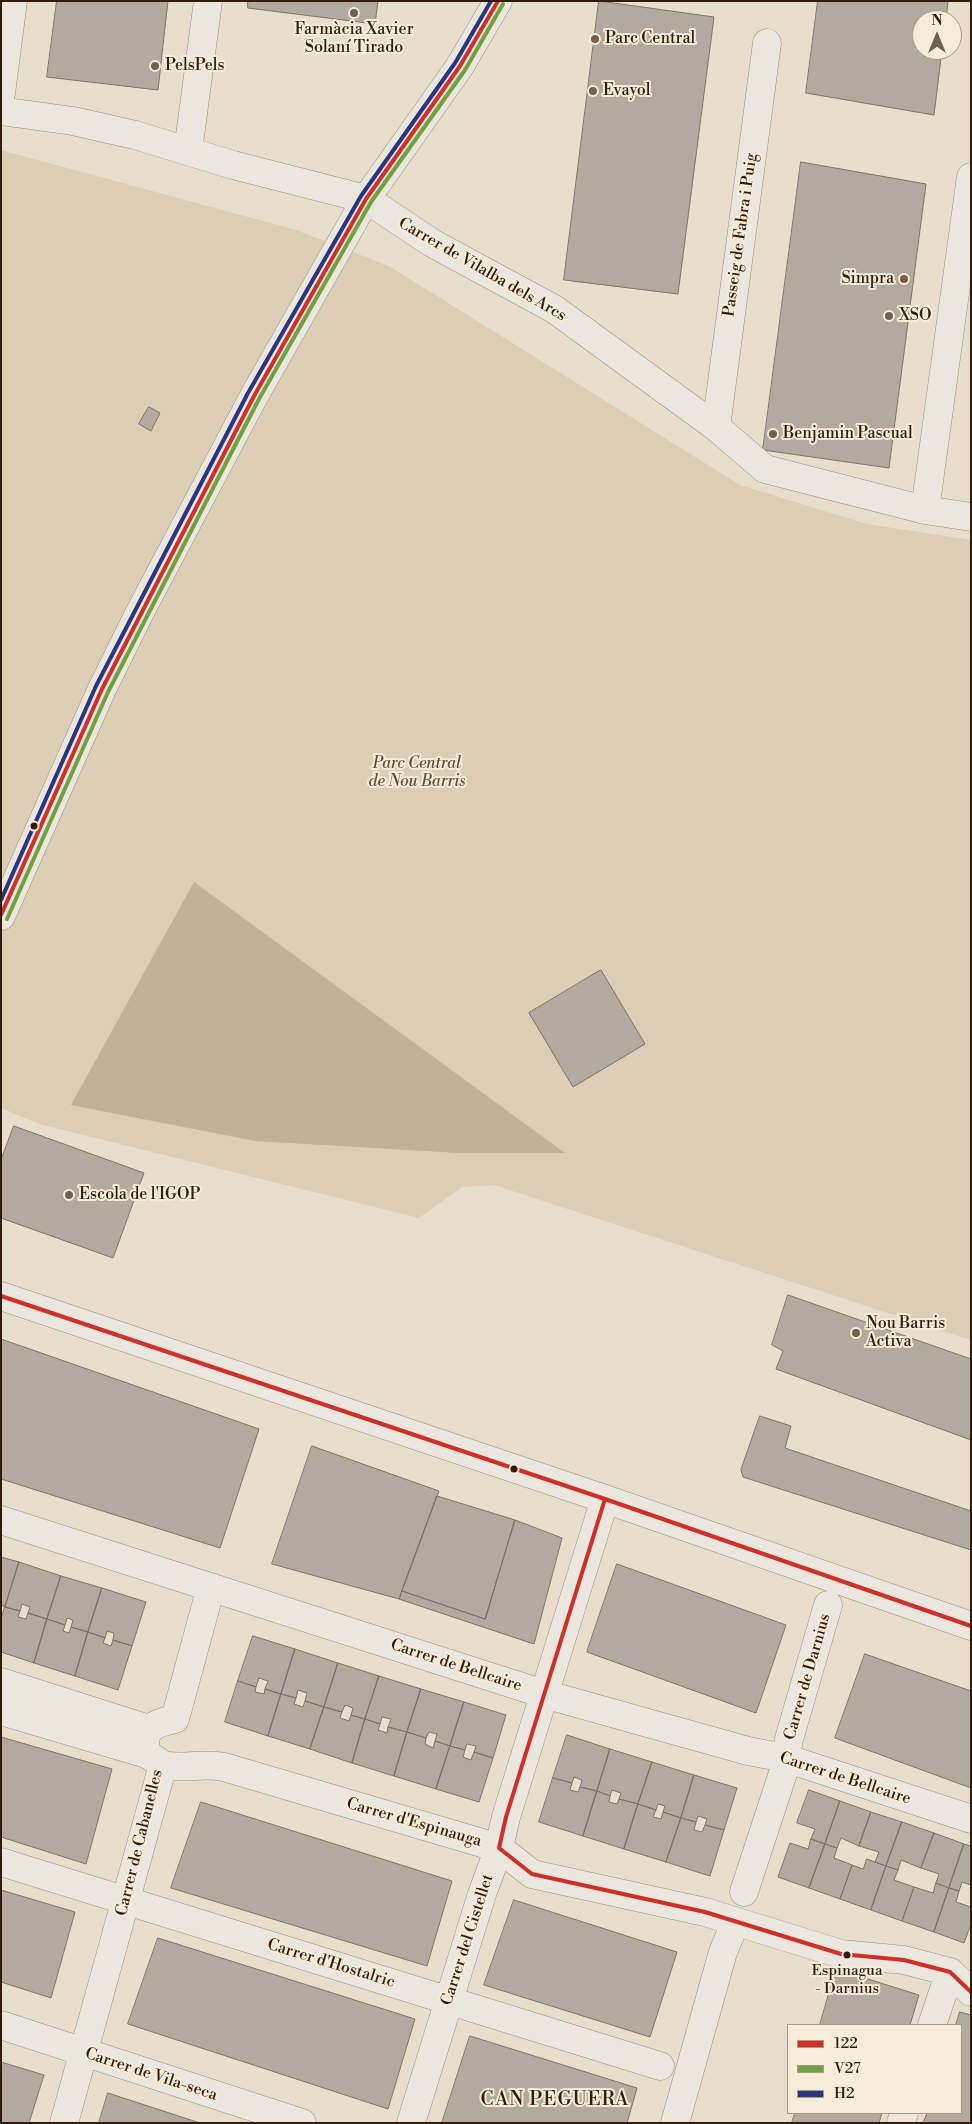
<!DOCTYPE html>
<html>
<head>
<meta charset="utf-8">
<style>
	body { margin:0 }
	#map { position:relative; width:972px; height:2124px; overflow:hidden; background:#e7decc; font-family:"Libre Bodoni",serif }
	canvas { display:block }
	.frame { position:absolute; inset:0; border:2px solid #301c0c; pointer-events:none }
	.legend { position:absolute; left:787px; top:2024px; width:175px; height:90px; box-sizing:border-box; background:#f7ecd7; border:1px solid #a79986; margin:0; padding:6px 9px; list-style:none; font-size:15px; color:#301c0c }
	.legend li { display:flex; align-items:center; gap:10px; height:25px }
	.legend b { width:25px; border:1px solid #a79986 }
	.north { position:absolute; left:912px; top:10px; width:50px; height:50px; box-sizing:border-box; background:#f7ecd7; border:1px solid #a79986; border-radius:50%; rotate:0deg; font-size:14px; font-weight:700; line-height:20px; text-align:center; color:#301c0c }
	.north::after { content:''; display:block; margin:auto; width:18px; height:22px; background:#70604f; clip-path:polygon(50% 0,100% 100%,50% 72%,0 100%) }
</style>
</head>
<body>
<div id="map">
<canvas width="972" height="2124"></canvas>
<div class="frame"></div>
<ul class="legend">
<li><b style="height:6px;background:#d02e26"></b>122</li>
<li><b style="height:6px;background:#70a13f"></b>V27</li>
<li><b style="height:6px;background:#283583"></b>H2</li>
</ul>
<div class="north">N</div>
</div>
<script>
const c = document.querySelector('canvas').getContext('2d');
c.lineJoin = 'round';
function fill(path, color) { c.fillStyle = color; c.fill(path, 'evenodd'); }
function strokePath(path, color, width, dash) { c.strokeStyle = color; c.lineWidth = width; c.lineCap = dash ? 'butt' : 'round'; c.setLineDash(dash || []); c.stroke(path); }
function write(font, color, halo, rows, align = 'center') {
  c.font = font + ' "Libre Bodoni",serif'; c.lineWidth = 4; c.setLineDash([]); c.textBaseline = 'middle'; c.strokeStyle = halo; c.fillStyle = color; for (const [text, x, y, turn = 0] of rows) {
    c.save(); c.translate(x, y); c.rotate((+turn || 0) * Math.PI / 180); c.textAlign = isNaN(turn) ? turn : align; if (halo) c.strokeText(text, 0, 0); c.fillText(text, 0, 0); c.restore();
  }
}
fill(new Path2D(`
	M1 150 296 230 389 266 740 485 867 524 971 540V1340L494 1185 462 1187 419 1218 39 1124 1 1108Z`), '#dbceb5');
fill(new Path2D(`
	M194 882 565 1153H459L255 1141 71 1105Z`), '#c0b199');
const building = new Path2D(`
	M57 1H168L158 90 47 77Z
	M248 1H378L375 24 248 8Z
	M599 1 714 17 678 294 564 280Z
	M818 1H948L946 20H922V50H942L934 115 806 93Z
	M801 162 926 184 889 468 763 450Z
	M149 407 160 413 151 431 139 424Z
	M601 970 645 1044 573 1087 529 1013Z
	M14 1126 144 1173 113 1258 1 1218V1160Z
	M788 1295 971 1359V1440L776 1369 783 1351 772 1345Z
	M1 1339 259 1429 220 1548 1 1479Z
	M760 1416 791 1426 785 1448 971 1511V1550L743 1477 741 1470Z
	M312 1446 439 1491 399 1599 272 1564Z
	M437 1496 515 1520 485 1619 402 1591Z
	M515 1520 562 1538 534 1644 399 1599 402 1591 485 1619Z
	M1 1557 19 1562 5 1607 1 1605Z
	M19 1562 61 1576 47 1619 28 1613 30 1607 22 1604 20 1611 5 1607Z
	M617 1564 786 1625 756 1713 587 1652Z
	M61 1576 102 1588 88 1632 71 1627 73 1620 67 1618 65 1625 47 1619Z
	M102 1588 146 1602 132 1646 113 1640 114 1633 107 1631 105 1638 88 1632Z
	M5 1607 20 1611 18 1617 26 1619 28 1613 47 1619 34 1663 1 1652V1619Z
	M47 1619 65 1625 63 1631 69 1633 71 1627 88 1632 75 1676 34 1663Z
	M88 1632 105 1638 103 1643 111 1646 113 1640 132 1646 118 1690 75 1676Z
	M253 1636 295 1649 281 1694 265 1689 268 1681 259 1678 256 1687 238 1681Z
	M295 1649 338 1663 324 1707 305 1701 307 1693 298 1690 296 1698 281 1694Z
	M865 1654 971 1691V1788L835 1738Z
	M338 1663 379 1676 365 1719 351 1715 353 1708 345 1705 342 1712 324 1707Z
	M379 1676 421 1689 407 1732 388 1727 391 1719 382 1717 380 1724 365 1719Z
	M238 1681 256 1687 255 1692 264 1694 265 1689 281 1694 268 1736 225 1722Z
	M421 1689 464 1702 450 1746 435 1741 437 1734 429 1732 426 1738 407 1732Z
	M281 1694 296 1698 294 1704 303 1707 305 1701 324 1707 310 1749 268 1736Z
	M464 1702 506 1715 493 1758 474 1752 476 1746 467 1744 465 1750 450 1746Z
	M324 1707 342 1712 340 1718 349 1721 351 1715 365 1719 352 1763 310 1749Z
	M365 1719 380 1724 378 1730 387 1733 388 1727 407 1732 394 1776 352 1763Z
	M407 1732 426 1738 425 1744 433 1748 435 1741 450 1746 436 1789 394 1776Z
	M567 1735 610 1749 597 1791 580 1787 582 1780 574 1777 572 1783 553 1778Z
	M1 1737 112 1769 86 1864 1 1837Z
	M450 1746 465 1750 463 1757 471 1760 474 1752 493 1758 479 1802 436 1789Z
	M610 1749 652 1762 638 1804 619 1799 621 1793 612 1790 610 1796 597 1791Z
	M652 1762 694 1775 681 1818 663 1812 665 1806 658 1804 656 1810 638 1804Z
	M694 1775 737 1788 724 1830 705 1825 707 1819 698 1816 696 1822 681 1818Z
	M553 1778 572 1783 570 1790 578 1792 580 1787 597 1791 583 1836 539 1822Z
	M809 1790 840 1801 825 1844 811 1839 815 1829 797 1823Z
	M597 1791 610 1796 609 1802 617 1804 619 1799 638 1804 624 1849 583 1836Z
	M840 1801 871 1812 859 1846 841 1838 837 1848 825 1844Z
	M201 1802 452 1881 427 1966 171 1888Z
	M638 1804 656 1810 653 1817 661 1819 663 1812 681 1818 666 1862 624 1849Z
	M871 1812 902 1822 886 1866 875 1862 879 1852 859 1846Z
	M681 1818 696 1822 694 1830 702 1832 705 1825 724 1830 710 1876 666 1862Z
	M902 1822 934 1833 921 1868 901 1860 898 1870 886 1866Z
	M934 1833 964 1844 949 1888 936 1883 939 1874 921 1868Z
	M811 1839 825 1844 809 1888 778 1877 790 1843 808 1849Z
	M825 1844 837 1848 834 1858 852 1865 840 1899 809 1888Z
	M964 1844 971 1846V1885L962 1882 959 1891 949 1888Z
	M867 1859 886 1866 871 1910 840 1899 852 1865 863 1869Z
	M886 1866 898 1870 894 1880 914 1887 902 1921 871 1910Z
	M936 1883 949 1888 934 1932 902 1921 914 1887 933 1893Z
	M949 1888 959 1891 956 1902 971 1907V1924L964 1943 934 1932Z
	M1 1890 75 1912 51 1998 1 1982Z
	M514 1900 677 1952 650 2037 484 1985Z
	M158 1938 415 2019 388 2109 128 2024Z
	M836 1969 919 1995 910 2025H820Z
	M960 2012 971 2015V2123H923L927 2113H961V2025H956Z
	M470 2036 637 2088 627 2123H442Z
	M1 2062 44 2075 29 2123H1Z
	M108 2093 200 2123H99Z
	M795 2113H882L879 2123H792Z`);
fill(building, '#b2aa9e');
strokePath(building, '#7c7469', 1);
const minor = new Path2D(`
	M1 93 13 1
	M1 111 73 121 135 135 233 165 366 199 432 243 554 309 716 427 765 469 925 510 971 517
	M188 151 208 1
	M716 427 767 43
	M925 510 971 177
	M1 916 102 689 140 612 254 396 366 199 460 66 498 1
	M1 1296 605 1499 971 1626
	M1 1520 544 1694 748 1751 785 1758 971 1819
	M1 1682 149 1729
	M1 1711 147 1754
	M163 1765C186 1770 201 1762 224 1767L499 1848 532 1874 705 1912 841 1954 904 1960 950 1972 971 1992
	M1 1862 660 2066
	M744 1892 783 1773 789 1739 828 1605
	M1 2025 302 2123
	M932 2025 950 1972
	M64 2123 163 1765 147 1754C141 1729 152 1724 175 1719L211 1587
	M411 2123 482 1894 499 1848 506 1817 605 1499
	M675 2123 723 1952 731 1933
	M901 2123 904 2113`);
strokePath(minor, '#968e82', 29);
strokePath(minor, '#ece7de', 28);
strokePath(new Path2D(`
	M1 915 102 689 254 396 366 199 460 66 498 1
	M1 1296 605 1499 971 1626
	M605 1499 506 1817 499 1848 532 1874 705 1912 841 1954 904 1960 950 1972 971 1992`), '#d02e26', 4);
strokePath(new Path2D(`
	M7 919 108 692 259 399 371 202 465 70 503 4`), '#70a13f', 4);
strokePath(new Path2D(`
	M1 900 96 686 248 393 361 196 455 63 491 1`), '#283583', 4);
for (const [x, y, r, color] of [
	[354,13,5,"#70604f"],
	[595,39,5,"#70604f"],
	[155,66,5,"#70604f"],
	[593,91,5,"#70604f"],
	[904,279,5,"#70604f"],
	[889,316,5,"#70604f"],
	[773,434,5,"#70604f"],
	[34,826,4.5,"#301c0c"],
	[69,1195,5,"#70604f"],
	[856,1333,5,"#70604f"],
	[514,1469,4.5,"#301c0c"],
	[847,1955,4.5,"#301c0c"]
]) { const dot = new Path2D(); dot.arc(x, y, r, 0, 2 * Math.PI); c.fillStyle = color; c.fill(dot); strokePath(dot, '#f7ecd7', 2); }
write('15px', '#301c0c', '#f7ecd7', [
	["Espinagua",847,1971],
	["- Darnius",847,1989]
]);
write('16px', '#301c0c', '#f7ecd7', [
	["Farmàcia Xavier",354,30,"center"],
	["Solaní Tirado",354,48,"center"],
	["Parc Central",605,39],
	["PelsPels",165,66],
	["Evayol",603,91],
	["Simpra",894,279,"right"],
	["XSO",899,316],
	["Benjamin Pascual",783,434],
	["Escola de l'IGOP",79,1195],
	["Nou Barris",866,1324],
	["Activa",866,1342]
], 'left');
write('16px', '#301c0c', '#f7ecd7', [
	["Passeig de Fabra i Puig",741,235,-82],
	["Carrer de Vilalba dels Arcs",482,270,30],
	["Carrer de Bellcaire",456,1666,18],
	["Carrer de Darnius",808,1677,-74],
	["Carrer de Bellcaire",845,1779,18],
	["Carrer d'Espinauga",414,1823,16],
	["Carrer de Cabanelles",140,1843,-76],
	["Carrer del Cistellet",468,1940,-72],
	["Carrer d'Hostalric",331,1964,17],
	["Carrer de Vila-seca",151,2075,18]
]);
write('italic 16px', '#604d39', '#f7ecd7', [
	["Parc Central",417,764],
	["de Nou Barris",417,782]
]);
c.letterSpacing = '1px';
write('19px', '#301c0c', '#f7ecd7', [
	["CAN PEGUERA",555,2100]
]);
c.letterSpacing = '0px';
</script>
</body>
</html>
